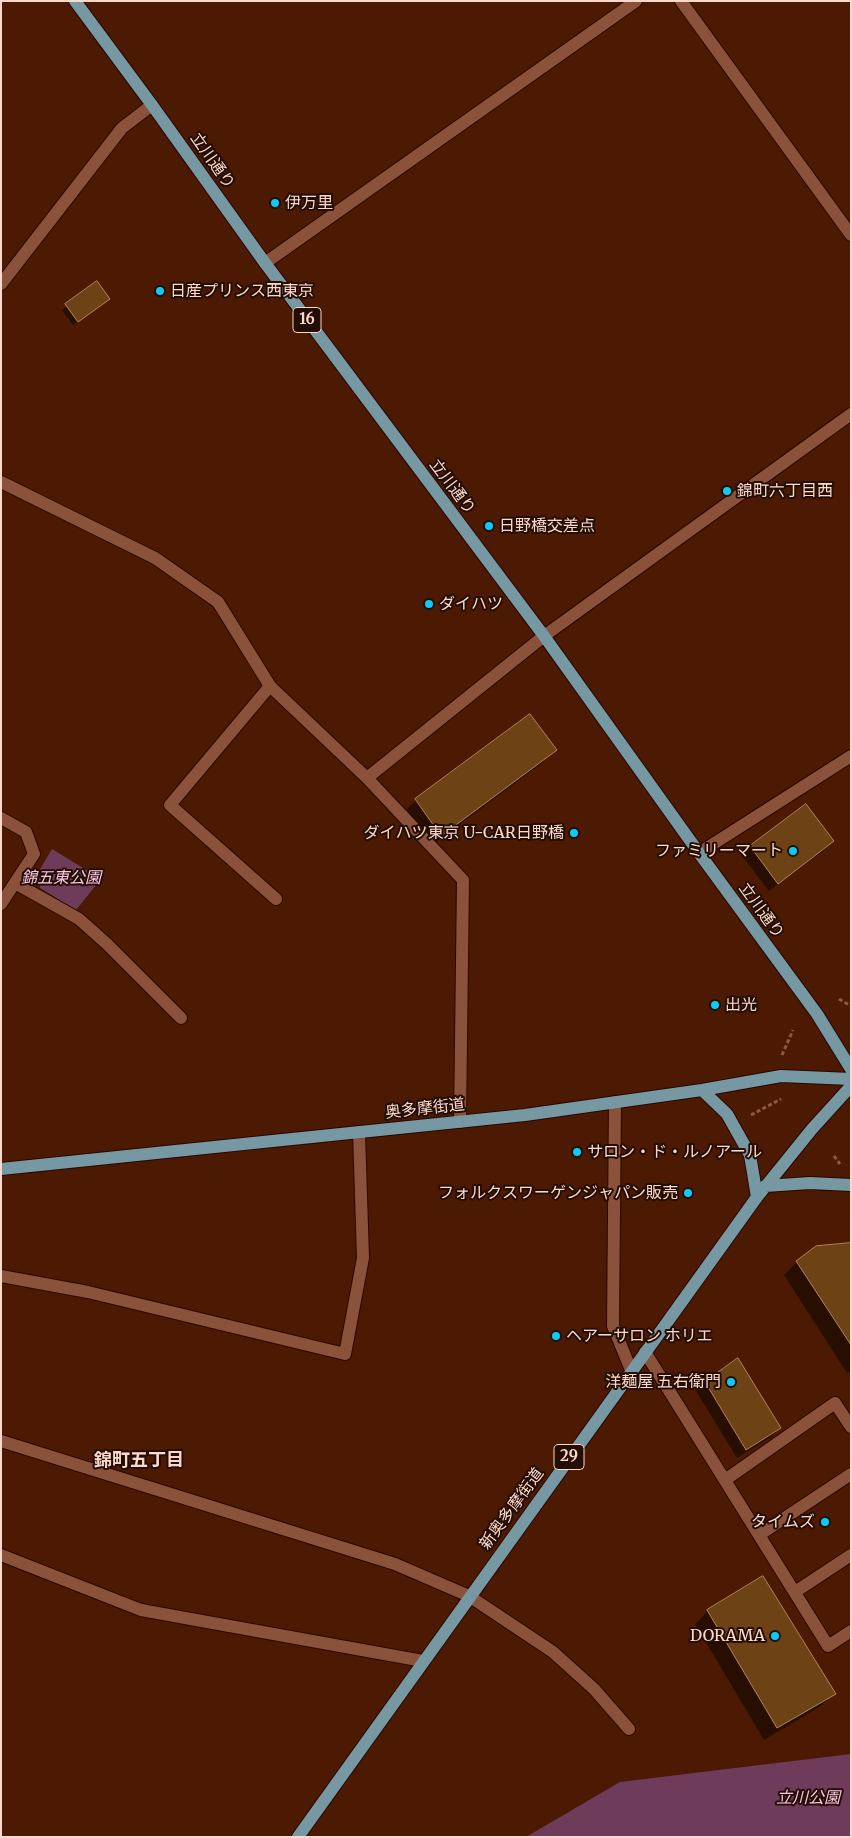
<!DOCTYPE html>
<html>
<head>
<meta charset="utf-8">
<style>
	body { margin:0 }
	#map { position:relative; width:852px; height:1838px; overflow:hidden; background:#4c1a02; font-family:Merriweather,serif }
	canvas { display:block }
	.frame { position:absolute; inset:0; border:2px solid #fad8cb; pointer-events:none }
</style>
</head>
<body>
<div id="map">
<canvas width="852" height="1838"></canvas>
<div class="frame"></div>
</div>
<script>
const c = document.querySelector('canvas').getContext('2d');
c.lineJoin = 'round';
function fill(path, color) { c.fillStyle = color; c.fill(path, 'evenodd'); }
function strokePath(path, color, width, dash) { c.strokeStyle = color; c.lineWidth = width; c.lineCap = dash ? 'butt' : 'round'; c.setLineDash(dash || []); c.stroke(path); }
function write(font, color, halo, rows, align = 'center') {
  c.font = font + ' Merriweather,"Noto Sans JP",serif'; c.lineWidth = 4; c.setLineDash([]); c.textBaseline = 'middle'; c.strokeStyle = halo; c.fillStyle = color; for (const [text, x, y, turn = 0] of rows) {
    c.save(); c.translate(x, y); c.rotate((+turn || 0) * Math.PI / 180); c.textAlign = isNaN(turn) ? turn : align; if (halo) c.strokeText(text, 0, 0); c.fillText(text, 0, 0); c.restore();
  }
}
fill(new Path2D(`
	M52 849 101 879 76 910 40 888 37 874Z
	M851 1754V1837H526L620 1782Z`), '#6e3b5b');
fill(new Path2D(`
	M97 283 104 303 73 325 62 310Z
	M530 716 555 750 542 763 428 848 402 814 416 800Z
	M833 841 824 850 769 891 742 856 751 847Z
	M851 1244V1371L847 1373 784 1275 797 1262Z
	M705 1383 780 1428 771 1437 737 1458 696 1391Z
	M708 1611 834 1693 821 1706 764 1740 695 1624Z`), '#0007');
const building = new Path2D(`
	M97 281 110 299 78 322 65 304Z
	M530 714 557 750 441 836 415 799Z
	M806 804 834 841 778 884 750 846Z
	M851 1243V1345L796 1261 816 1246Z
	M738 1358 781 1428 746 1450 705 1382Z
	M763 1576 836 1694 777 1728 707 1610Z`);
fill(building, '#6d4316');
strokePath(building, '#b48459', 1);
const service = new Path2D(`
	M270 686 170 805 276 899
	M615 1102 613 1326 631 1370
	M645 1352 828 1646 851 1631
	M725 1480 835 1403 851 1427
	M759 1535 851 1474
	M1 1555 141 1610 423 1661
	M795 1592 851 1555
	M469 1596 553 1652 594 1689 629 1729`);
const minor = new Path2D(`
	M681 1 851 235
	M265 263 636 1
	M1 284 122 128 152 105
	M1 482 155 558 218 602 270 686 367 778
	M1 818 26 832 34 854 1 904
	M699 853 851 756
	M15 883 79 919 107 944 181 1018
	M460 1122 463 880 367 778 544 636 851 414
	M1 1276 88 1292 345 1354 363 1258 359 1132
	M1 1441 395 1564 469 1596`);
const primary = new Path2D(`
	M75 1 152 105 265 263 544 636 699 853 817 1014 851 1069
	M702 1090 727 1114 750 1155 757 1197
	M1 1169 525 1115 702 1090 781 1076 851 1079
	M765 1186 810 1183 851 1185
	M298 1837 757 1197 812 1129 851 1086`);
strokePath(service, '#2a0600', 14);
strokePath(minor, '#2a0600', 14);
strokePath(primary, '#2a0600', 14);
strokePath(new Path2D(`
	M839 999 851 1006
	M782 1055 793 1030
	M751 1115 781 1099
	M834 1156 840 1164`), '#875b46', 3, [4, 2.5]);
strokePath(service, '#8a523b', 12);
strokePath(minor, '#8a523b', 12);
strokePath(primary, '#7698a2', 12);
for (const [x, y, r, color] of [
	[275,203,5,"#0ccafa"],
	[160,291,5,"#0ccafa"],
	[727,491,5,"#0ccafa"],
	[489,526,5,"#0ccafa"],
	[429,604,5,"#0ccafa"],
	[574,833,5,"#0ccafa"],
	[793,851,5,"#0ccafa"],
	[715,1005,5,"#0ccafa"],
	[577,1152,5,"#0ccafa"],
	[688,1193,5,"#0ccafa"],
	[556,1336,5,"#0ccafa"],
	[731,1382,5,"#0ccafa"],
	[825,1522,5,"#0ccafa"],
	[775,1636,5,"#0ccafa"]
]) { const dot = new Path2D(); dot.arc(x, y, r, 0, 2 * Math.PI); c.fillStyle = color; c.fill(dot); strokePath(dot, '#230d05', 2); }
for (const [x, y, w] of [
	[307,320,28],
	[569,1457,30]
]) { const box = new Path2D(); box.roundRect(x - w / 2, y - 12.5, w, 25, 4); c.fillStyle = '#230d05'; c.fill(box); strokePath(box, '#fad8cb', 1); }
write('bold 15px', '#fad8cb', null, [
	["16",307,320],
	["29",569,1457]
]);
write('16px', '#fad8cb', '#230d05', [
	["立川通り",212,161,55],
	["立川通り",452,487,53],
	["立川通り",761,911,54],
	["奥多摩街道",425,1109,-6],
	["新奥多摩街道",512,1509,-54]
]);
write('16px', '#fad8cb', '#230d05', [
	["伊万里",285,203],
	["日産プリンス西東京",170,291],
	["錦町六丁目西",737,491],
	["日野橋交差点",499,526],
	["ダイハツ",439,604],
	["ダイハツ東京 U-CAR日野橋",564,833,"right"],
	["ファミリーマート",783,851,"right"],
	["出光",725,1005],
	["サロン・ド・ルノアール",587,1152],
	["フォルクスワーゲンジャパン販売",678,1193,"right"],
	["ヘアーサロン ホリエ",566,1336],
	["洋麺屋 五右衛門",721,1382,"right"],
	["タイムズ",815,1522,"right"],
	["DORAMA",765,1636,"right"]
], 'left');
write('italic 16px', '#fac5e3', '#230d05', [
	["錦五東公園",61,878],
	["立川公園",808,1798]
]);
write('bold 18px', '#fad8cb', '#230d05', [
	["錦町五丁目",139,1461]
]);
</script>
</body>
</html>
